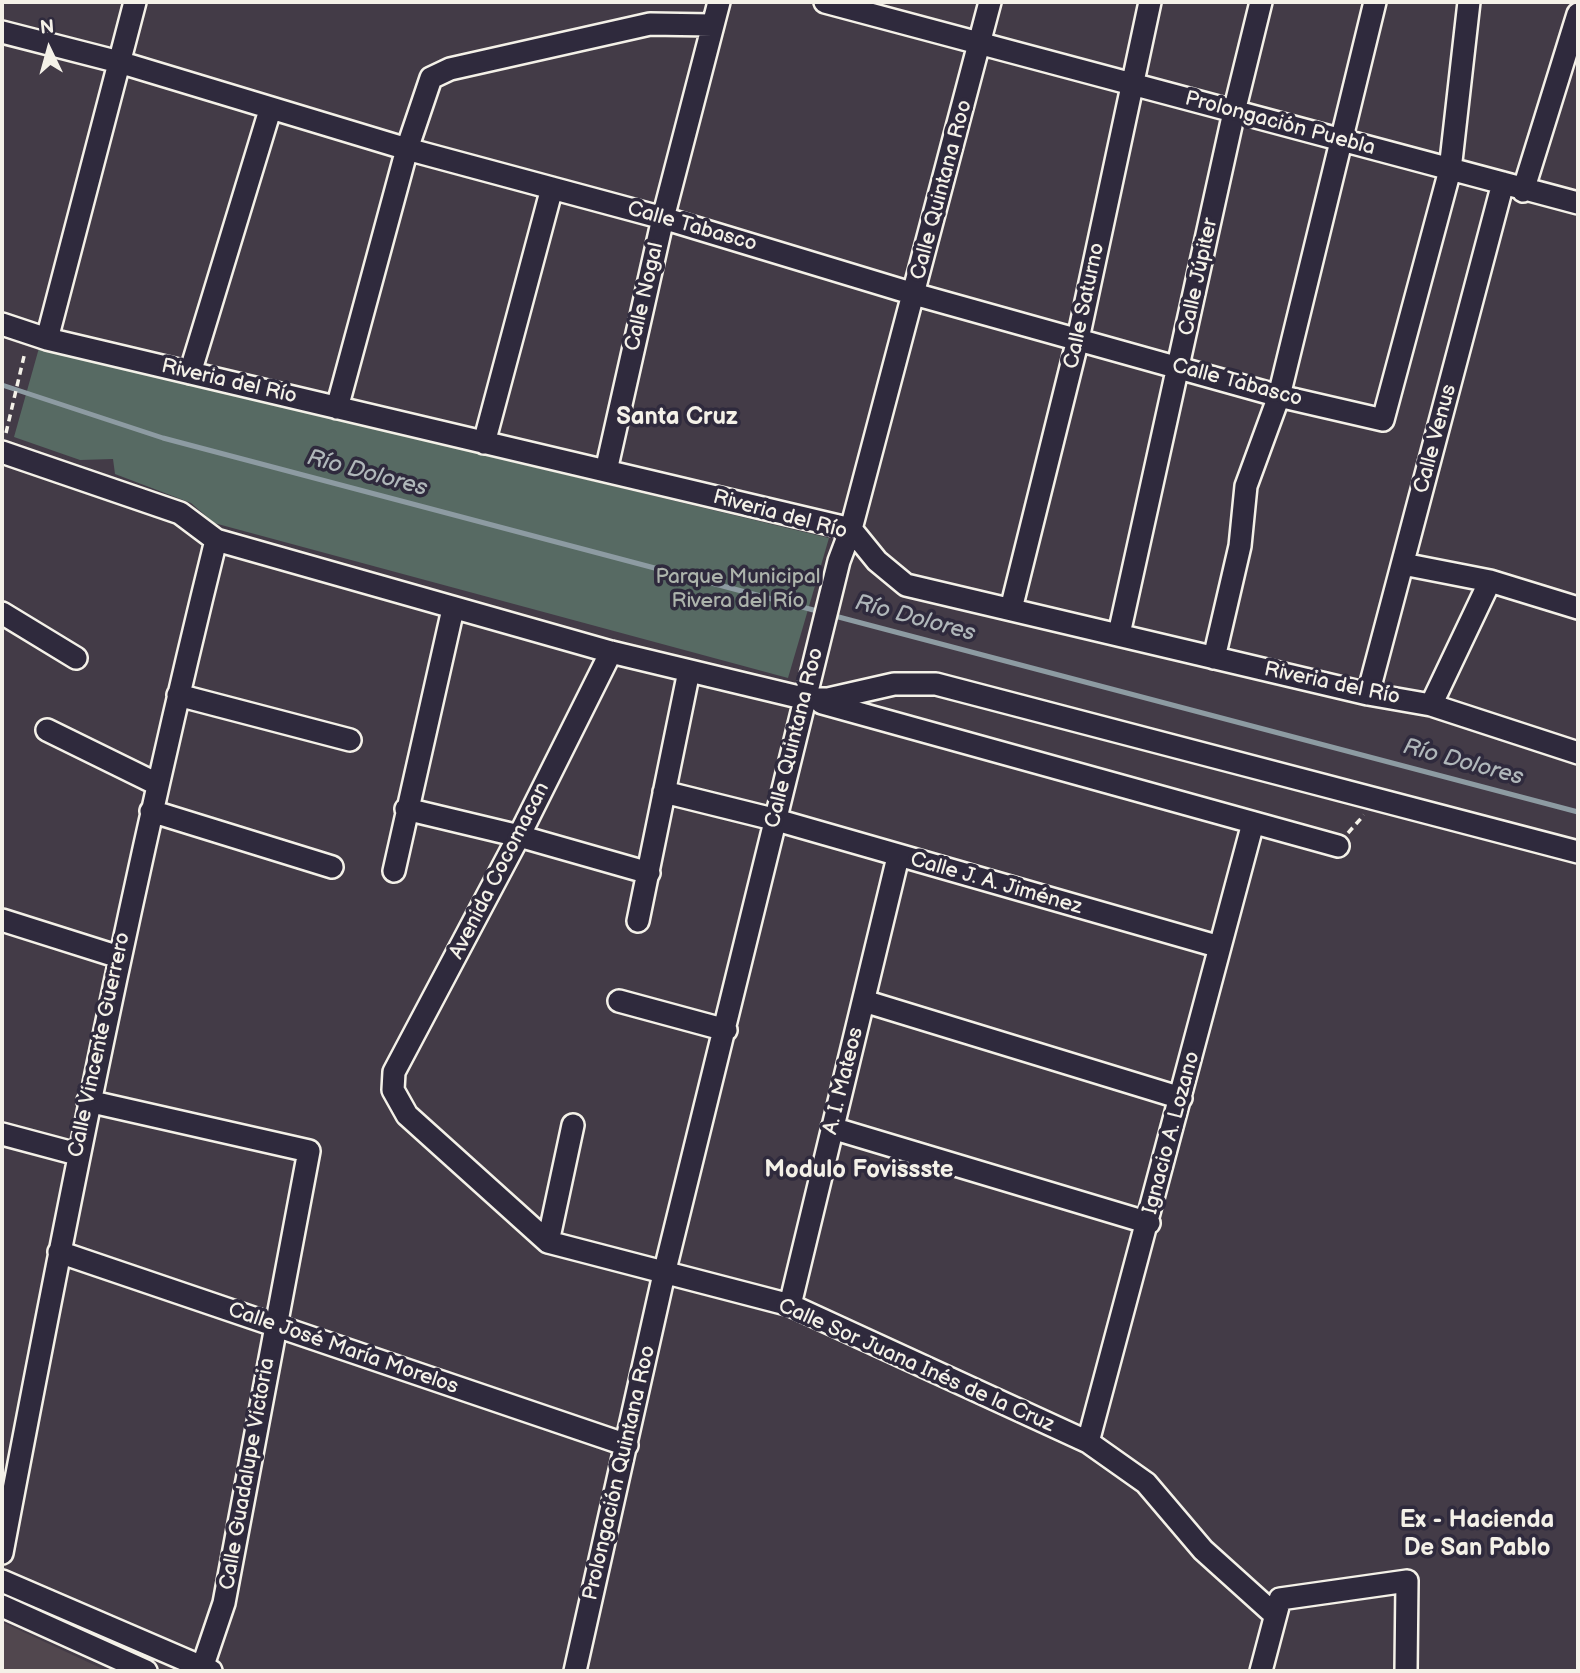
<!DOCTYPE html>
<html>
<head>
<meta charset="utf-8">
<style>
	body { margin:0 }
	#map { position:relative; width:1580px; height:1673px; overflow:hidden; background:#433b47; font-family:"Balsamiq Sans",sans-serif }
	canvas { display:block }
	.frame { position:absolute; inset:0; border:4px solid #f4f1e8; pointer-events:none }
	.north { position:absolute; left:14px; top:14px; width:70px; height:70px; -webkit-text-stroke:5px #2f2a3d; paint-order:stroke; rotate:355deg; font-size:19px; font-weight:700; line-height:28px; text-align:center; color:#f4f1e8 }
	.north::after { content:''; display:block; margin:auto; width:24px; height:32px; background:#f4f1e8; clip-path:polygon(50% 0,100% 100%,50% 72%,0 100%) }
</style>
</head>
<body>
<div id="map">
<canvas width="1580" height="1673"></canvas>
<div class="frame"></div>
<div class="north">N</div>
</div>
<script>
const c = document.querySelector('canvas').getContext('2d');
c.lineJoin = 'round';
function fill(path, color) { c.fillStyle = color; c.fill(path, 'evenodd'); }
function strokePath(path, color, width, dash) { c.strokeStyle = color; c.lineWidth = width; c.lineCap = dash ? 'butt' : 'round'; c.setLineDash(dash || []); c.stroke(path); }
function write(font, color, halo, rows, align = 'center') {
  c.font = font + ' "Balsamiq Sans",sans-serif'; c.lineWidth = 7; c.setLineDash([]); c.textBaseline = 'middle'; c.strokeStyle = halo; c.fillStyle = color; for (const [text, x, y, turn = 0] of rows) {
    c.save(); c.translate(x, y); c.rotate((+turn || 0) * Math.PI / 180); c.textAlign = isNaN(turn) ? turn : align; if (halo) c.strokeText(text, 0, 0); c.fillText(text, 0, 0); c.restore();
  }
}
fill(new Path2D(`
	M2 1622 107 1671H2Z`), '#51474e');
fill(new Path2D(`
	M39 348 829 538 788 678 214 523 191 503 115 474 113 459 80 460 14 437Z`), '#576a63');
strokePath(new Path2D(`
	M2 385 163 438 821 612
	M831 615 1578 812`), '#8d9ba2', 5);
const minor = new Path2D(`
	M825 2 1578 203
	M2 32 119 62 407 149 663 218 914 294 1279 396 1383 420 1450 170 1469 2
	M1523 191 1578 14
	M2 324 47 339 851 529 877 561 906 585 1368 694 1431 705 1578 753
	M47 339 135 2
	M190 373 270 110
	M337 408 407 149 431 78 450 69 650 24 712 25
	M484 443 552 188
	M2 452 180 513 216 540 611 652 807 699H828L894 684H936L1578 852
	M606 471 663 218 719 2
	M1403 564 1490 581 1578 608
	M1011 609 1078 339 1150 2
	M2 613 76 658
	M1119 634 1234 112 1261 2
	M611 652 519 836 394 1072 393 1090 407 1115 548 1242 790 1305 1088 1442 1146 1483 1203 1550 1274 1614
	M1214 658 1240 546 1246 486 1279 396 1375 2
	M1368 694 1503 183
	M178 695 350 740
	M822 703 1338 846
	M1431 705 1490 581
	M47 730 157 784
	M664 792 773 819 1220 947
	M406 809 519 836 649 873
	M151 811 332 867
	M394 871 453 609
	M2 920 119 957
	M638 921 689 671
	M619 1001 726 1030
	M864 1001 1181 1098
	M88 1101 309 1151 224 1603 201 1671
	M832 1128 1149 1223
	M2 1134 77 1154
	M548 1242 573 1125
	M59 1252 627 1445
	M790 1305 898 857
	M1088 1442 1253 823
	M2 1553C66 1214 133 876 216 540
	M2 1581 211 1671
	M2 1606 146 1671
	M575 1671 664 1274 839 561 851 529 990 2
	M1261 1671 1280 1599 1407 1581 1406 1671`);
strokePath(minor, '#f4f1e8', 26);
strokePath(new Path2D(`
	M6 433 25 352
	M1348 833 1364 815`), '#f4f1e8', 3.5, [7, 5]);
strokePath(minor, '#2f2a3d', 21);
write('21px', '#f4f1e8', '#2f2a3d', [
	["Prolongación Puebla",1280,124,15],
	["Calle Quintana Roo",942,190,-75],
	["Calle Tabasco",692,227,16],
	["Calle Júpiter",1199,277,-78],
	["Calle Nogal",645,297,-77],
	["Calle Saturno",1085,306,-78],
	["Riveria del Río",229,382,13],
	["Calle Tabasco",1237,383,15],
	["Calle Venus",1436,439,-75],
	["Riveria del Río",780,515,15],
	["Riveria del Río",1332,684,12],
	["Calle Quintana Roo",795,738,-76],
	["Avenida Cocomacan",500,871,-63],
	["Calle J. A. Jiménez",996,884,16],
	["Calle Vincente Guerrero",100,1045,-78],
	["A. I. Mateos",844,1081,-76],
	["Ignacio A. Lozano",1172,1133,-75],
	["Calle José María Morelos",343,1349,19],
	["Calle Sor Juana Inés de la Cruz",916,1366,24],
	["Prolongación Quintana Roo",620,1473,-77],
	["Calle Guadalupe Victoria",248,1474,-80]
]);
write('21px', '#adb4ac', '#2f2a3d', [
	["Parque Municipal",738,578],
	["Rivera del Río",738,602]
]);
write('italic 23px', '#b0b7ba', '#2f2a3d', [
	["Río Dolores",367,474,15],
	["Río Dolores",915,619,15],
	["Río Dolores",1463,763,15]
]);
write('bold 24px', '#f4f1e8', '#2f2a3d', [
	["Santa Cruz",677,418],
	["Modulo Fovissste",859,1171],
	["Ex - Hacienda",1477,1521],
	["De San Pablo",1477,1549]
]);
</script>
</body>
</html>
